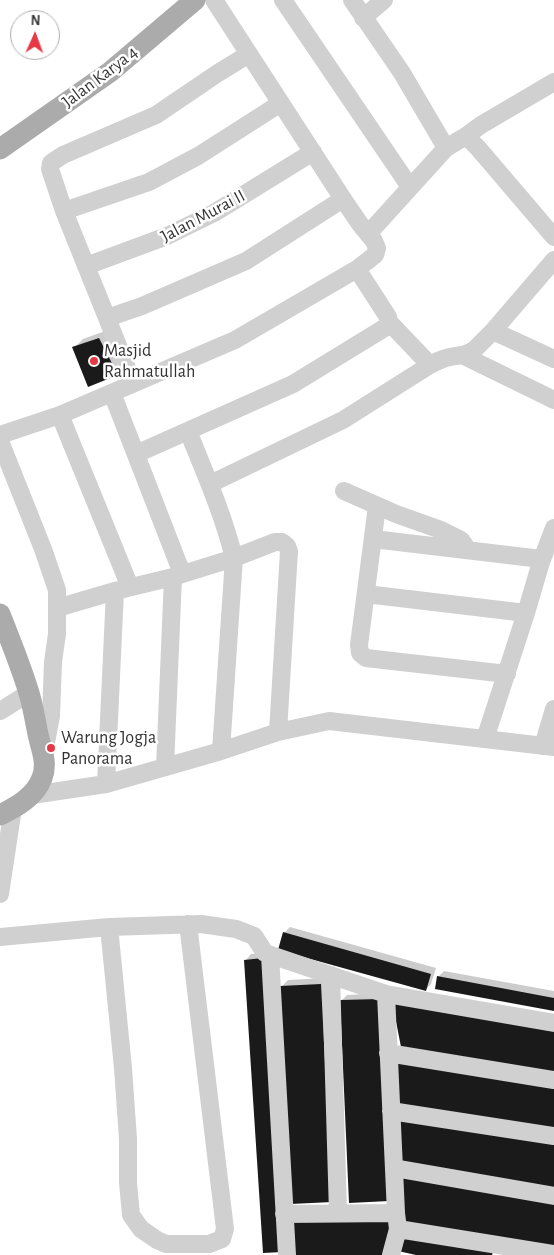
<!DOCTYPE html>
<html>
<head>
<meta charset="utf-8">
<style>
	body { margin:0 }
	#map { position:relative; width:554px; height:1255px; overflow:hidden; background:#fff; font-family:"Alegreya Sans",sans-serif }
	canvas { display:block }
	.north { position:absolute; left:10px; top:10px; width:50px; height:50px; box-sizing:border-box; background:#fff; border:1px solid #adadad; border-radius:50%; rotate:2deg; font-size:14px; font-weight:700; line-height:20px; text-align:center; color:#333 }
	.north::after { content:''; display:block; margin:auto; width:18px; height:22px; background:#e63946; clip-path:polygon(50% 0,100% 100%,50% 72%,0 100%) }
</style>
</head>
<body>
<div id="map">
<canvas width="554" height="1255"></canvas>
<div class="north">N</div>
</div>
<script>
const c = document.querySelector('canvas').getContext('2d');
c.lineJoin = 'round';
function fill(path, color) { c.fillStyle = color; c.fill(path, 'evenodd'); }
function strokePath(path, color, width, dash) { c.strokeStyle = color; c.lineWidth = width; c.lineCap = dash ? 'butt' : 'round'; c.setLineDash(dash || []); c.stroke(path); }
function write(font, color, halo, rows, align = 'center') {
  c.font = font + ' "Alegreya Sans",sans-serif'; c.lineWidth = 5; c.setLineDash([]); c.textBaseline = 'middle'; c.strokeStyle = halo; c.fillStyle = color; for (const [text, x, y, turn = 0] of rows) {
    c.save(); c.translate(x, y); c.rotate((+turn || 0) * Math.PI / 180); c.textAlign = isNaN(turn) ? turn : align; if (halo) c.strokeText(text, 0, 0); c.fillText(text, 0, 0); c.restore();
  }
}
fill(new Path2D(`
	M108 330 126 365 117 374 74 348 83 339Z
	M290 927 436 968 431 984 425 990 284 933Z
	M269 953 287 1245 246 960 251 954Z
	M444 971 554 991V1010L438 977Z
	M327 978 338 1195 282 986 288 980Z
	M385 993 395 1194 341 1001 347 995Z`), '#0003');
fill(new Path2D(`
	M99 338 118 375 88 387 72 347Z
	M283 932 431 974 426 991 278 950Z
	M263 958 282 1252 263 1253 244 960Z
	M437 976 554 998V1011L435 989Z
	M321 984 332 1202 291 1204 280 986Z
	M380 999 389 1201 349 1203 340 1000Z
	M392 1001 554 1031V1073L401 1047Z
	M395 1059 554 1087V1130L399 1104Z
	M397 1118 554 1142V1190L399 1164Z
	M402 1177 554 1203V1247L405 1223Z
	M390 1220 393 1227 384 1255H292L291 1222Z
	M402 1233 493 1252 492 1255H416L398 1251Z`), '#1a1a1a');
strokePath(new Path2D(`
	M283 0 410 187
	M352 0 402 73 446 148
	M363 18 384 0
	M249 54 218 73 156 115 63 155 51 163 50 169 64 211 107 318 142 306 246 261 343 199
	M466 136 481 125 554 82
	M64 211 149 182 198 156 281 103
	M368 234 446 148 466 136 478 148 554 237
	M86 266 167 236 214 213 313 152
	M107 318 133 383
	M493 331 554 359
	M462 355 554 400
	M430 365C436 362 443 358 450 357 459 355 466 356 474 350L493 331 554 260
	M112 393 178 563 183 573
	M60 415 130 587
	M188 431C205 473 223 514 234 558L221 751
	M0 435 60 415 235 340 357 269 375 255 377 248 374 241 360 224 343 199 214 0
	M0 441 43 549 57 590V634L53 662 51 716 44 753
	M136 454 293 384 386 327 389 322 388 317 357 269
	M210 484 343 420 430 365 389 322
	M344 491 396 514 441 530 461 540 468 550
	M377 506 359 645 360 653 366 658 507 674
	M373 539 533 558 541 562 526 613 485 739
	M541 562 554 528
	M366 594 526 613
	M57 608 115 591 173 577 234 558 275 542H282L287 546 289 551 278 732
	M0 711 29 693
	M543 746 554 709
	M165 767 173 577
	M106 784 115 591
	M32 795 106 784 221 751 278 732 329 721 554 747
	M0 894 13 808
	M109 927 123 1068 128 1139V1183L131 1215 141 1229 157 1240 166 1244H209L222 1239 225 1229 188 924
	M0 937 109 927 201 924 236 929 254 936 265 953 386 994 554 1023
	M270 955 287 1255
	M331 975 338 1213
	M386 994 396 1213 398 1229 391 1255
	M388 1053 554 1080
	M391 1111 554 1136
	M394 1168 554 1196
	M284 1214 396 1213
	M398 1229 554 1254`), '#d0d0d0', 18);
strokePath(new Path2D(`
	M0 149 110 72 195 0
	M0 614C10 640 21 666 29 693 33 706 35 720 38 734 41 749 48 763 42 778 35 797 16 807 0 815`), '#ababab', 21);
for (const [x, y, r, color] of [
	[94,361,5,"#e63946"],
	[51,748,5,"#e63946"]
]) { const dot = new Path2D(); dot.arc(x, y, r, 0, 2 * Math.PI); c.fillStyle = color; c.fill(dot); strokePath(dot, '#fff', 2); }
write('18px', '#333', '#fff', [
	["Jalan Karya 4",100,77,-37],
	["Jalan Murai II",203,216,-28]
]);
write('18px', '#333', '#fff', [
	["Masjid",104,351],
	["Rahmatullah",104,372],
	["Warung Jogja",61,738],
	["Panorama",61,759]
], 'left');
</script>
</body>
</html>
